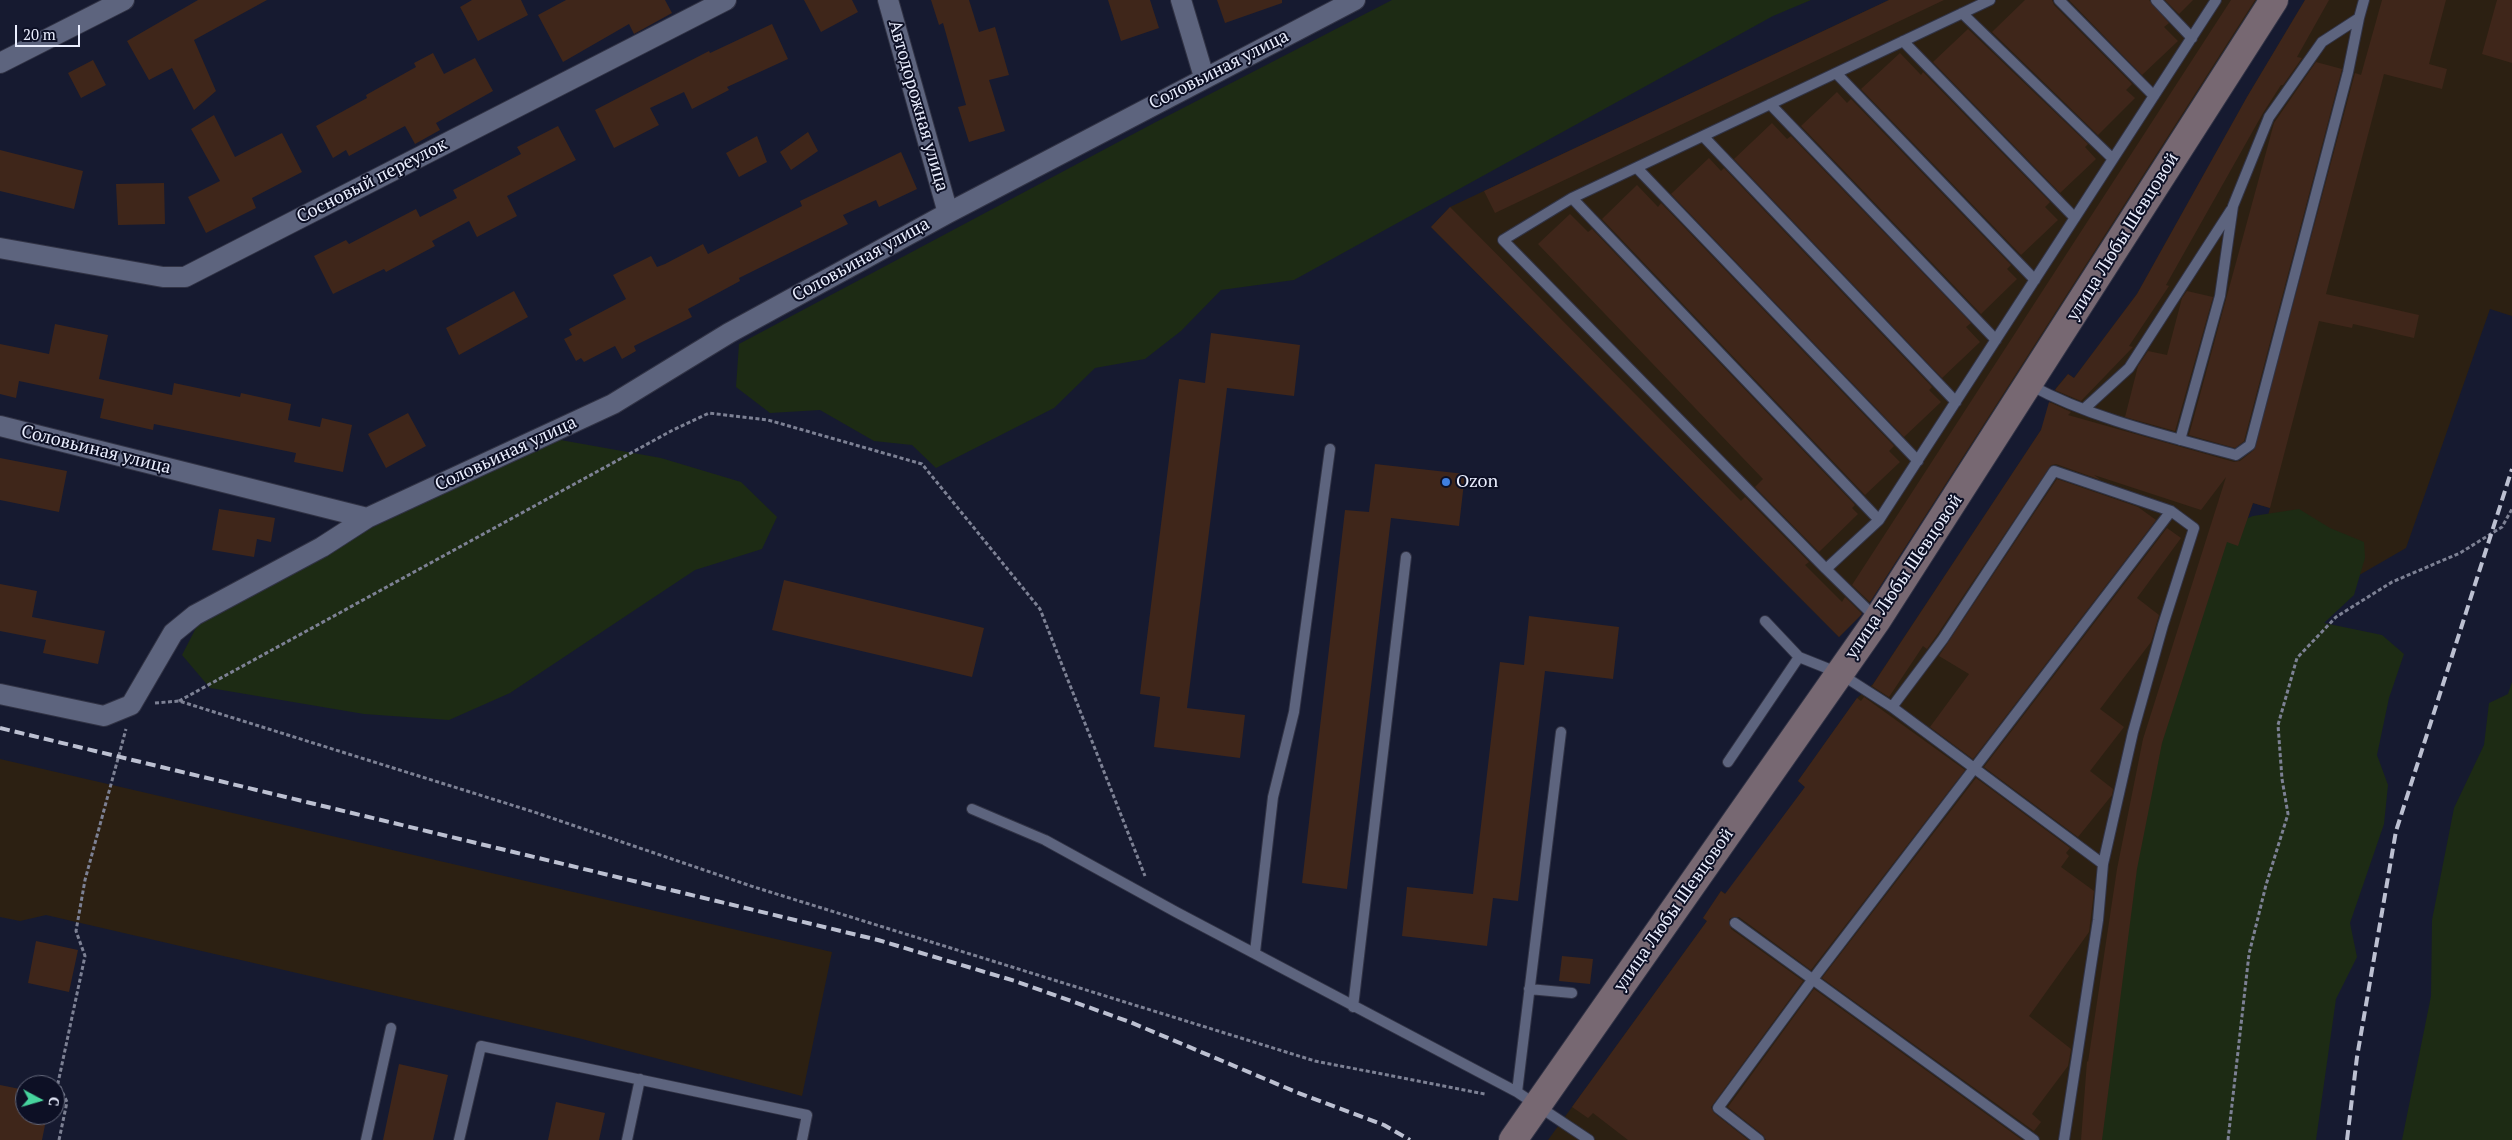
<!DOCTYPE html>
<html>
<head>
<meta charset="utf-8">
<style>
	body { margin:0 }
	#map { position:relative; width:2512px; height:1140px; overflow:hidden; background:#161a30; font-family:"PT Serif",serif }
	canvas { display:block }
	.north { position:absolute; left:15px; top:1075px; width:50px; height:50px; box-sizing:border-box; background:#0d1025; border:1px solid #65697c; border-radius:50%; rotate:96deg; font-size:14px; font-weight:700; line-height:20px; text-align:center; color:#eaeefe }
	.north::after { content:''; display:block; margin:auto; width:18px; height:22px; background:#47d49e; clip-path:polygon(50% 0,100% 100%,50% 72%,0 100%) }
	.scale { position:absolute; left:15px; top:25px; width:65px; height:22px; box-sizing:border-box; border:2px solid #eaeefe; border-top:0; padding-left:6px; font-size:15px; line-height:18px; white-space:nowrap; color:#eaeefe; -webkit-text-stroke:4px #0d1025; paint-order:stroke }
</style>
</head>
<body>
<div id="map">
<canvas width="2512" height="1140"></canvas>
<div class="north">С</div>
<div class="scale">20 m</div>
</div>
<script>
const c = document.querySelector('canvas').getContext('2d');
c.lineJoin = 'round';
function fill(path, color) { c.fillStyle = color; c.fill(path, 'evenodd'); }
function strokePath(path, color, width, dash) { c.strokeStyle = color; c.lineWidth = width; c.lineCap = dash ? 'butt' : 'round'; c.setLineDash(dash || []); c.stroke(path); }
function write(font, color, halo, rows, align = 'center') {
  c.font = font + ' "PT Serif",serif'; c.lineWidth = 4; c.setLineDash([]); c.textBaseline = 'middle'; c.strokeStyle = halo; c.fillStyle = color; for (const [text, x, y, turn = 0] of rows) {
    c.save(); c.translate(x, y); c.rotate((+turn || 0) * Math.PI / 180); c.textAlign = isNaN(turn) ? turn : align; if (halo) c.strokeText(text, 0, 0); c.fillText(text, 0, 0); c.restore();
  }
}
fill(new Path2D(`
	M1889 0H2259L1872 599 1858 618 1839 637 1431 227 1450 207Z
	M2305 0H2512V316L2490 309 2406 548 2323 596 2252 575 2270 508 2253 503 2238 546 2102 1140H1548L1707 921 1703 918 1721 891 1726 894 1805 787 1798 781 1857 698 1873 684 2041 430 2056 388 2068 374 2074 378 2137 294 2247 97Z
	M0 759 832 952 802 1096 578 1038 46 915 20 921 0 917Z`), '#2c2012');
fill(new Path2D(`
	M1392 0H1811L1773 16 1294 280 1221 290 1181 331 1145 359 1095 368 1054 408 936 468 912 445 874 441 820 410 770 413 736 387 739 344 1154 123Z
	M555 439 661 458 741 482 777 517 762 549 695 570 510 693 449 720 364 714 210 688 182 655 200 620 340 543Z
	M2299 509 2330 528 2364 542 2365 558 2354 595 2324 623 2382 635 2404 654 2389 698 2377 755 2388 785 2384 824 2350 923 2357 957 2336 999 2316 1140H2097L2145 792 2225 527 2253 516Z
	M2512 682V1140H2402L2431 996 2432 920 2454 808 2484 745 2489 703 2508 694Z`), '#1d2b14');
fill(new Path2D(`
	M198 0H267L194 40 216 91 194 110 172 68 149 80 127 41Z
	M472 0H521L528 15 478 41 460 7Z
	M566 0H665L672 13 634 34 629 24 563 62 538 15Z
	M804 0H852L858 12 821 32Z
	M931 0H969L979 32 995 27 1009 75 989 80 1005 131 969 142 958 107 966 105 943 23 939 25Z
	M1108 0H1150L1159 28 1121 41Z
	M1217 0H1282V3L1225 23Z
	M1889 0H1944L1495 213 1484 191Z
	M2025 0H2052L2054 5 2132 84 2126 90 2135 98 2098 135 1992 32Z
	M2069 0H2149L2169 23 2164 27 2178 41 2142 75Z
	M2165 0H2193L2179 14Z
	M2231 0H2255L1870 602 1852 585Z
	M2305 0H2329L2297 57 2302 58 2283 85H2281L2263 113 2166 285 2169 286 2129 346 2133 347 2081 401 2055 390 2068 374 2074 378 2137 294 2247 97Z
	M2382 0H2446L2429 64 2447 69 2442 89 2384 74 2326 294 2419 315 2414 338 2353 324 2352 328 2319 321 2270 508 2253 503 2238 546 2227 542 2162 743 2137 869 2102 1140H2081L2087 1061 2088 1062 2117 869 2143 739 2226 477 2201 510 2094 475 2101 480 2056 464 2051 465 1937 635 1927 649 1923 646 1889 697 1872 686 2041 430 2049 402 2071 412 2068 415 2234 462 2240 461 2254 450 2355 73 2361 75Z
	M2497 0H2512V63L2482 54Z
	M772 24 788 59 727 87 729 90 692 109 684 92 650 108 659 125 614 148 595 110 709 51 710 53Z
	M1968 29 2088 144 2085 147 2096 159 2060 193 1933 62Z
	M433 53 444 74 475 58 493 91 436 123 440 130 415 144 405 126 349 156 346 150 333 158 316 126 367 98 366 95 416 67 414 63Z
	M1900 53 1921 75 1923 72 2050 202 2045 207 2058 220 2021 255 1861 89Z
	M93 60 106 85 81 98 68 73Z
	M2316 62 2342 69 2244 441 2235 448 2189 435 2274 123Z
	M1837 92 1847 103 1851 99 2011 265 2007 269 2017 279 1981 314 1801 126Z
	M214 115 235 157 282 133 302 172 252 198 256 208 206 233 188 197 220 181 191 129Z
	M1772 123 1787 139 1791 136 1971 323 1966 327 1980 342 1942 378 1734 159Z
	M558 126 576 160 507 196 517 216 477 237 469 221 432 241 435 246 386 272 384 269 333 294 314 256 346 240 349 244 416 209 420 217 457 198 453 190 521 154 517 147Z
	M808 132 818 151 791 170 780 152Z
	M757 136 767 162 739 177 726 153Z
	M0 150 83 171 74 209 0 191Z
	M901 152 917 189 879 207 876 200 843 215 848 224 739 278 740 281 688 309 692 317 634 346 636 351 622 359 615 346 584 362 581 358 576 361 564 339 572 335 569 329 626 299 613 275 651 256 657 267 665 264 703 244 708 254 802 206 800 201Z
	M1709 158 1721 171 1724 168 1932 387 1929 390 1941 402 1904 437 1671 194Z
	M164 183 165 224 118 225 116 184Z
	M1637 185 1658 207 1661 203 1894 446 1889 451 1900 462 1865 495 1602 219Z
	M1450 207 1741 501 1745 497 1809 562 1805 565 1842 602 1845 597 1862 614 1839 637 1431 227Z
	M1570 214 1588 232 1592 229 1855 505 1852 508 1858 514 1819 552 1755 487 1763 479 1538 244Z
	M514 291 528 317 459 355 446 328Z
	M2187 291 2213 297 2175 431 2125 417 2138 366 2148 351 2167 355 2182 298Z
	M55 324 108 335 99 379 172 395 174 383 240 397 241 393 291 404 288 420 320 427 322 418 352 425 343 472 294 462 296 453 154 424 153 430 100 418 104 399 19 381 16 398 0 394V344L49 354Z
	M1211 333 1300 345 1294 396 1227 388 1187 708 1245 715 1240 758 1154 747 1160 697 1140 694 1179 379 1205 383Z
	M408 413 426 446 386 468 368 434Z
	M0 458 67 471 59 512 0 500Z
	M1375 464 1465 474 1459 526 1391 518 1347 889 1302 883 1345 510 1369 512Z
	M2057 479 2138 507 2156 520 1973 759 1930 727 1969 674 1939 656Z
	M219 509 275 518 271 542 257 539 254 557 212 550Z
	M2167 528 2181 538 2137 598 2159 615 2151 642 2100 709 2124 727 2090 771 2113 789 2112 795 2078 837 1984 767Z
	M784 580 984 628 972 677 772 630Z
	M0 584 37 591 32 617 105 631 98 664 43 653 46 640 0 631Z
	M1529 616 1619 627 1613 679 1545 671 1518 901 1493 898 1487 946 1402 936 1407 887 1473 894 1500 662 1524 665Z
	M1864 697 1965 770 1811 970 1739 917H1733L1729 919 1731 929 1803 981 1711 1107 1714 1113 1748 1140H1628L1593 1113 1588 1118 1572 1107 1707 921 1703 918 1721 891 1725 894 1805 787 1798 781 1857 698 1861 701Z
	M1976 778 2070 848 2066 853 2069 856 2061 867 2094 891 2089 932 2029 1016 2071 1049 2068 1066 2032 1114 2041 1122 2034 1131 1822 978Z
	M36 941 78 950 69 992 28 983Z
	M1562 956 1593 959 1590 984 1559 981Z
	M1814 989 2022 1140H1766L1763 1135 1728 1107Z
	M399 1064 448 1075 433 1140H383Z
	M0 1085 25 1090V1115H47L42 1140H0Z
	M556 1102 605 1113 599 1140H548Z`), '#3f261a');
const lane = new Path2D(`
	M2059 0 2154 96
	M2156 0 2192 38
	M1962 13 2113 159
	M1903 41 2075 218
	M1836 73 2035 280
	M1770 104 1996 340
	M1703 136 1956 402
	M1637 168 1918 461
	M1572 198 1879 520
	M2030 385C2093 419 2167 436 2236 455L2250 445 2348 72 2359 18
	M2084 409 2129 368 2231 210
	M2180 440 2220 296 2233 206 2269 117 2322 42 2359 18 2364 0
	M1826 569 1503 240 1572 198 1990 0
	M1877 619 1826 569 1879 520 2216 0
	M1765 621 1799 657 1839 673 1892 707 2103 864
	M1892 707 1943 639 2054 471 2171 511 2194 528 2163 625 2133 732 2103 864 2098 920 2064 1140
	M1728 762 1799 657
	M972 809 1045 840 1176 912 1517 1092 1589 1140
	M1735 923 2034 1140
	M1255 952 1273 797 1294 712 1330 449
	M1529 989 1572 993
	M1353 1007 1406 557
	M1517 1092 1561 732
	M366 1140 391 1028
	M459 1140 481 1046 807 1115 802 1140
	M627 1140 640 1079
	M1759 1140 1718 1108 1813 979 2171 511`);
const street = new Path2D(`
	M888 0 948 213
	M1181 0 1204 77
	M0 63 124 0
	M0 248 163 277H185L726 0
	M0 426 367 518
	M0 694 104 716 131 705 173 633 195 615 322 547 367 518 613 404 729 333 948 213 1355 0`);
const secondary = new Path2D(`
	M1513 1140 1877 620 2274 0`);
strokePath(lane, '#313345', 12);
strokePath(street, '#313345', 22);
strokePath(secondary, '#313345', 30);
strokePath(new Path2D(`
	M179 701 671 431 709 413 768 420 922 464 1040 609 1145 876
	M155 703 179 701 534 812 754 887 1315 1061 1485 1094
	M59 1140 67 1102 58 1083 85 956 76 931 85 880 126 729
	M2228 1140 2249 954 2266 885 2288 814 2282 779 2278 725 2297 658 2336 617 2392 582 2460 553 2502 527 2512 509`), '#7d8194', 3, [4, 2.5]);
strokePath(lane, '#5d647e', 10);
strokePath(street, '#5d647e', 20);
strokePath(secondary, '#776872', 28);
strokePath(new Path2D(`
	M0 728 878 940 1015 981 1130 1022 1296 1092 1384 1125 1410 1140
	M2347 1140 2357 1057 2396 831 2512 469`), '#bcc0d1', 4, [10, 5]);
for (const [x, y, r, color] of [
	[1446,482,5,"#3f7fe0"]
]) { const dot = new Path2D(); dot.arc(x, y, r, 0, 2 * Math.PI); c.fillStyle = color; c.fill(dot); strokePath(dot, '#0d1025', 2); }
write('18px', '#eaeefe', '#0d1025', [
	["Соловьиная улица",1219,70,-27],
	["Автодорожная улица",918,106,74],
	["Сосновый переулок",372,181,-27],
	["улица Любы Шевцовой",2123,237,-58],
	["Соловьиная улица",861,260,-29],
	["Соловьиная улица",96,450,14],
	["Соловьиная улица",506,454,-25],
	["улица Любы Шевцовой",1904,577,-56],
	["улица Любы Шевцовой",1674,910,-55]
]);
write('18px', '#eaeefe', '#0d1025', [
	["Ozon",1456,482]
], 'left');
</script>
</body>
</html>
